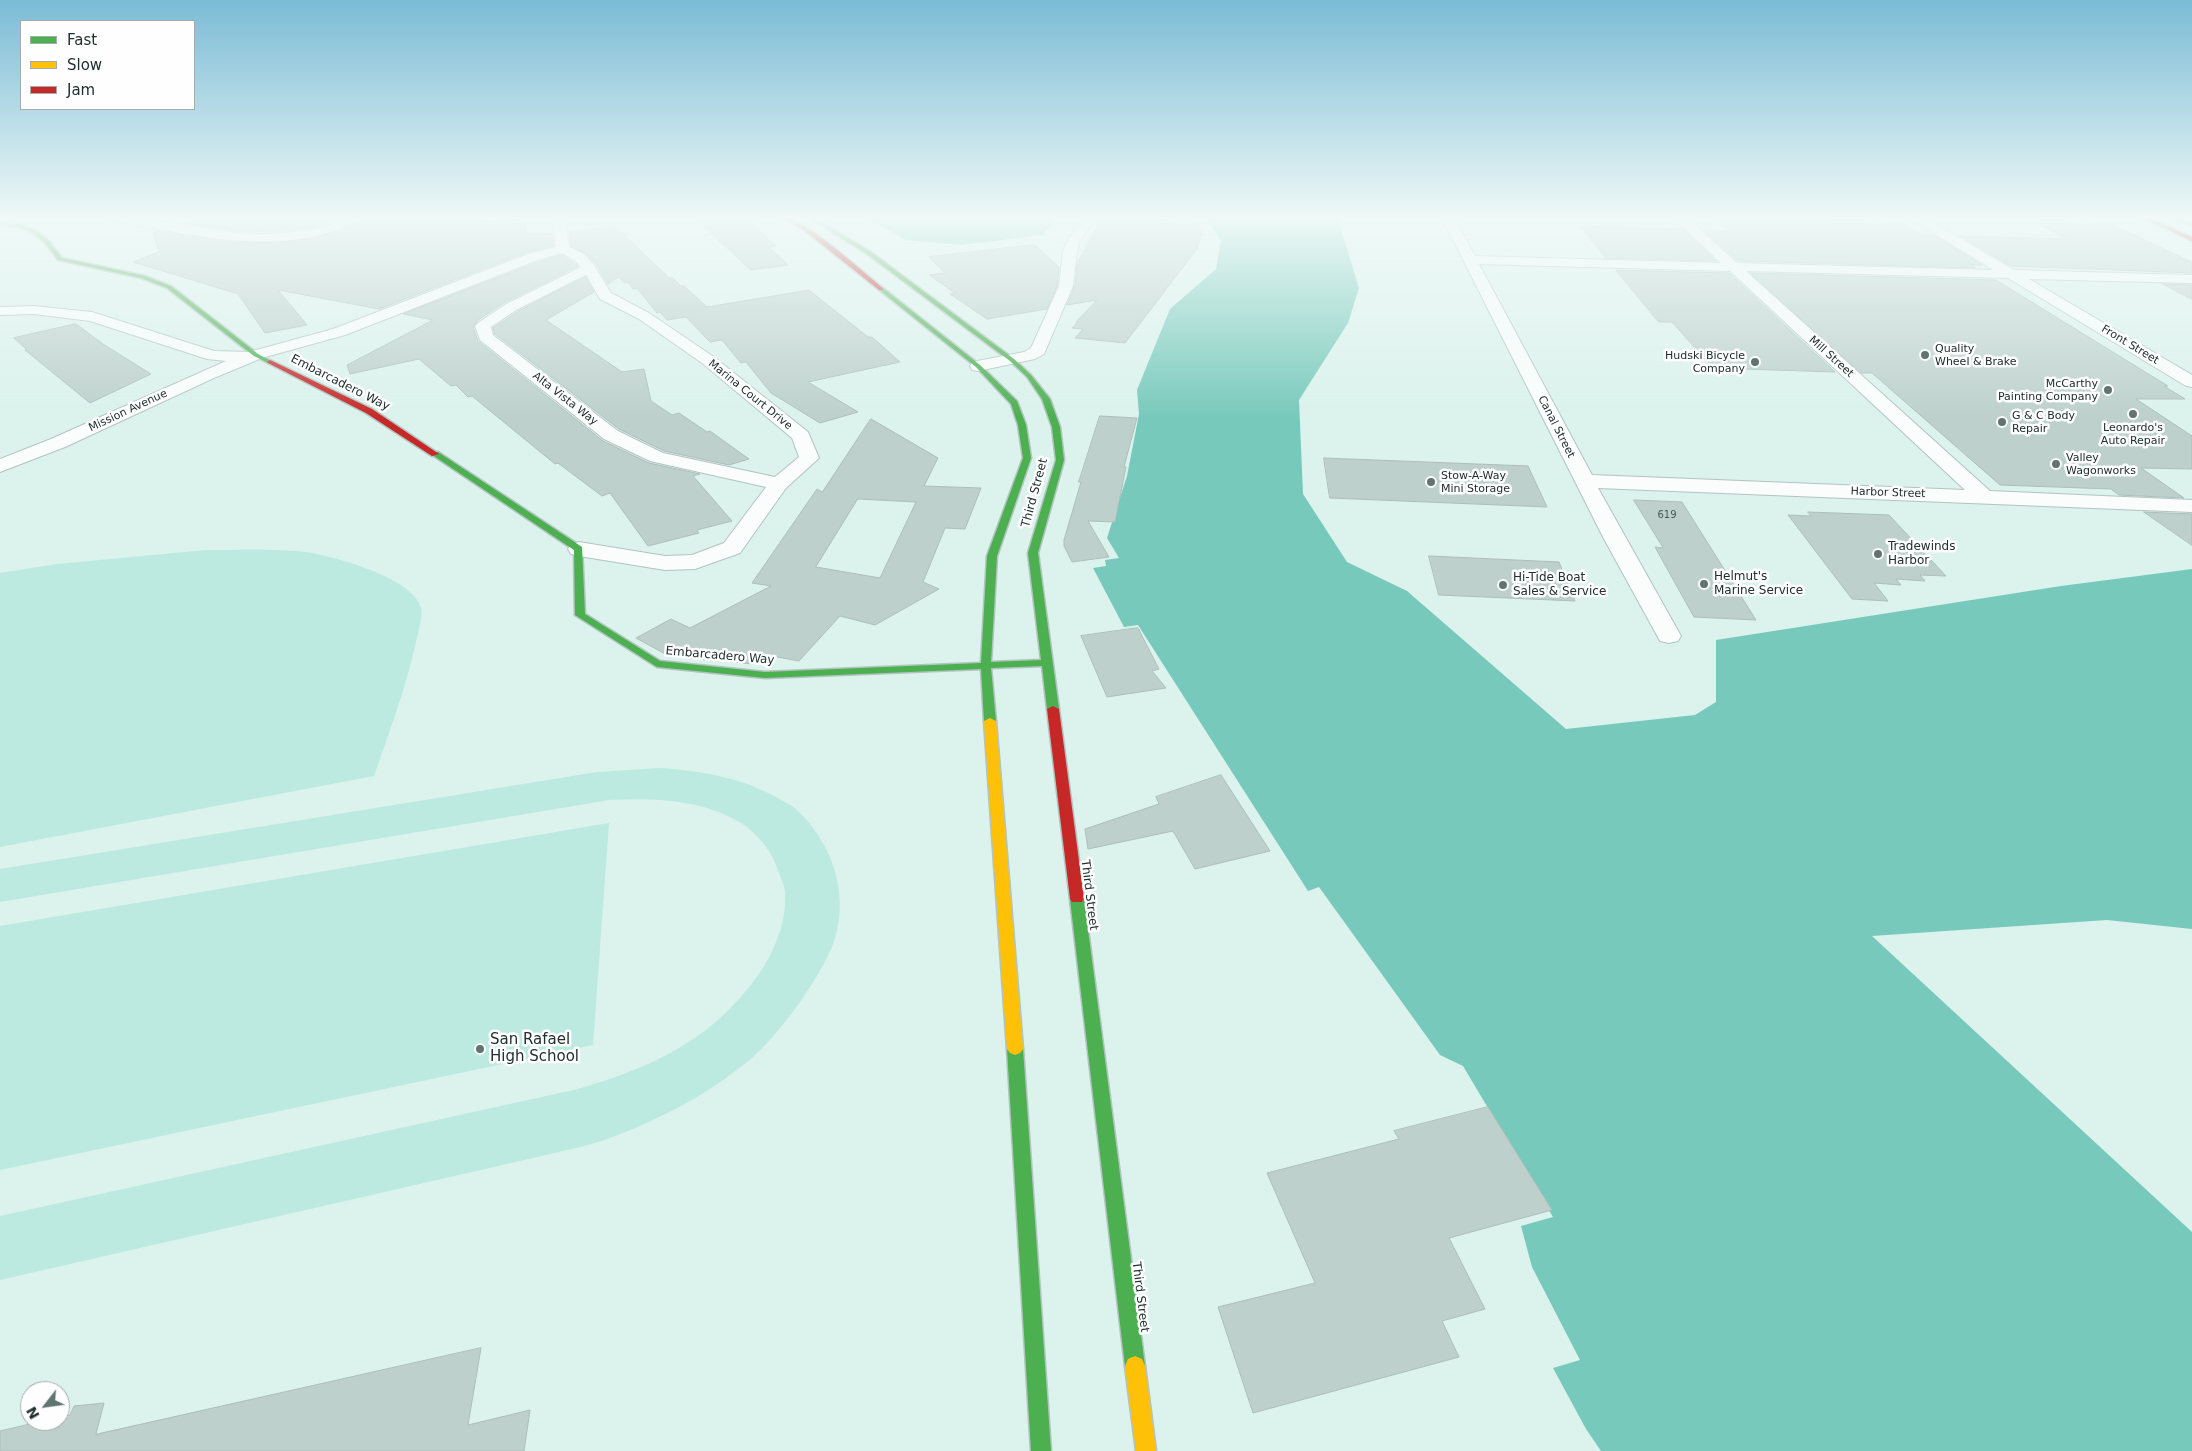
<!DOCTYPE html>
<html>
<head>
<meta charset="utf-8">
<style>
	body { margin:0 }
	#map { position:relative; width:2192px; height:1451px; overflow:hidden; background:#dbf2ed; font-family:"DejaVu Sans",sans-serif }
	canvas { display:block }
	.legend { position:absolute; left:20px; top:20px; width:175px; height:90px; box-sizing:border-box; background:#fefefe; border:1px solid #a5acaa; margin:0; padding:6px 9px; list-style:none; font-size:15px; color:#20302d }
	.legend li { display:flex; align-items:center; gap:10px; height:25px }
	.legend b { width:25px; border:1px solid #a5acaa }
	.north { position:absolute; left:20px; top:1381px; width:50px; height:50px; box-sizing:border-box; background:#fefefe; border:1px solid #a5acaa; border-radius:50%; rotate:240deg; font-size:14px; font-weight:700; line-height:20px; text-align:center; color:#20302d }
	.north::after { content:''; display:block; margin:auto; width:18px; height:22px; background:#617470; clip-path:polygon(50% 0,100% 100%,50% 72%,0 100%) }
</style>
</head>
<body>
<div id="map">
<canvas width="2192" height="1451"></canvas>
<ul class="legend">
<li><b style="height:6px;background:#4caf50"></b>Fast</li>
<li><b style="height:6px;background:#ffc107"></b>Slow</li>
<li><b style="height:6px;background:#c62828"></b>Jam</li>
</ul>
<div class="north">N</div>
</div>
<script>
const c = document.querySelector('canvas').getContext('2d');
c.lineJoin = 'round';
function fill(path, color) { c.fillStyle = color; c.fill(path, 'evenodd'); }
function strokePath(path, color, width, dash) { c.strokeStyle = color; c.lineWidth = width; c.lineCap = dash ? 'butt' : 'round'; c.setLineDash(dash || []); c.stroke(path); }
function write(font, color, halo, rows, align = 'center') {
  c.font = font + ' "DejaVu Sans",sans-serif'; c.lineWidth = 5; c.setLineDash([]); c.textBaseline = 'middle'; c.strokeStyle = halo; c.fillStyle = color; for (const [text, x, y, turn = 0] of rows) {
    c.save(); c.translate(x, y); c.rotate((+turn || 0) * Math.PI / 180); c.textAlign = isNaN(turn) ? turn : align; if (halo) c.strokeText(text, 0, 0); c.fillText(text, 0, 0); c.restore();
  }
}
fill(new Path2D(`
	M206 550C236 550 267 549 297 551 325 553 414 577 421 608 423 618 418 632 416 642 406 688 389 732 374 776L0 847V573L57 564Z
	M659 768C704 771 745 778 785 802 800 810 813 826 821 840 839 869 845 905 835 938 825 972 781 1032 754 1056 713 1092 661 1119 610 1138 592 1145 573 1148 555 1153L0 1280V1216L578 1089C626 1075 671 1058 711 1026 749 994 789 944 785 891 784 885 781 879 779 873 773 853 759 834 741 823 701 799 654 798 609 800L0 902V869L597 772Z
	M609 823 593 1045 0 1170V926Z`), '#bdeae0');
fill(new Path2D(`
	M862 216H1059L1043 235 962 245 906 240Z
	M1205 216H1337L1359 288 1348 323 1299 400 1303 494 1347 562 1407 591 1566 729 1695 715 1716 702V640L2061 586 2192 569V929L2107 920 1872 936 2192 1232V1451H1601L1586 1429 1553 1368 1580 1360 1532 1267 1521 1226 1553 1217 1463 1066 1440 1055 1319 887 1308 891 1138 625 1124 627 1093 568 1106 566 1105 560 1119 558 1107 538 1127 476 1139 414 1137 390 1170 309 1216 269 1221 241Z`), '#77c9bb');
const building = new Path2D(`
	M216 216H349L312 227 269 232 228 230 188 224Z
	M369 216H435L526 224 525 234 552 233 554 246 527 252 379 309 278 290 307 325 265 333 238 294 133 262 159 252 153 233 161 231 229 242H289L319 237 358 224Z
	M693 216H753L754 226 776 246 769 247 788 265 751 270Z
	M1103 216H1161L1152 223 1199 225 1198 229H1203L1197 249 1125 343 1075 338 1083 329 1072 328 1078 322H1076L1097 300 1067 305 1075 286 1077 264Z
	M1712 216H1794L1803 222 1904 225 1921 235H1934L1982 265H1972L1976 268 1738 261 1703 230 1729 231Z
	M2037 223 2113 225 2192 262V273L2011 266 1960 236 2066 239Z
	M615 226 669 278H673L681 286H684L707 307 809 290 868 337H872L900 362 808 382 858 412 820 423 771 393 746 362 741 363 722 340 710 342 686 317 667 320 660 312 657 313 637 288 633 289 628 282 624 283 619 277 608 284 596 264 585 253 571 246 569 232Z
	M1580 226 1683 229 1716 261 1606 258Z
	M1032 245 1036 246 1059 267 1057 286 1047 309 987 319 950 294 955 293 929 275 945 273 929 257Z
	M562 255 578 266 505 302 477 321 473 327 478 341 603 441 649 463 700 474 693 476 732 521 697 530 699 533 648 546 610 493 602 496 558 463 555 464 472 396 468 397 456 385 451 386 419 359 350 374 347 365 433 320 403 314 539 262Z
	M1616 270 1729 273 1835 372 1713 368 1672 322H1659Z
	M1751 273 1996 280 2168 386H2164L2185 399H2136L2192 436V469L2141 468 2184 498 2119 495 2111 489 2000 485 1872 373H1861Z
	M585 277 594 292 546 320 622 372 644 369 651 401 672 415 679 413 707 432 710 431 749 459 729 465 664 451 619 429 495 334 493 328 517 312Z
	M2163 284 2192 285V299Z
	M76 324 103 344 151 374 90 403 25 350 26 349 14 338Z
	M1100 416 1137 418 1124 467H1126L1115 522 1088 521 1109 557 1072 562 1064 546V540L1081 482H1079Z
	M871 419 938 458 924 486 981 488 965 529 945 528 923 582 939 589 875 625 840 616 799 661 767 655 765 658 760 657 753 664 669 656 636 638 671 619 690 628 771 586 752 583 817 489 822 492ZM858 499 916 502 880 578 816 567Z
	M1324 458 1528 466 1547 507 1330 498Z
	M1634 500 1682 502 1756 620 1694 617 1655 547 1663 548Z
	M1808 512 1889 515 1946 576 1920 575 1925 581 1896 579 1901 585 1874 583 1888 601 1852 599 1788 515 1811 516Z
	M2144 512 2192 514V545Z
	M1429 556 1559 562 1575 601 1439 595Z
	M1138 628 1159 669 1152 671 1166 688 1107 697 1081 636Z
	M1221 775 1270 851 1195 869 1173 831 1088 849 1085 829 1159 804 1156 797Z
	M1488 1107 1552 1210 1449 1238 1485 1309 1442 1321 1459 1357 1253 1413 1218 1307 1315 1283 1267 1173 1399 1139 1394 1131Z
	M481 1348 468 1425 530 1410 524 1451H0V1431L43 1421H60V1417L70 1415 74 1406 104 1403 96 1434Z`);
fill(building, '#bdd0cc');
strokePath(building, '#acbeba', 1);
const street = new Path2D(`
	M105 216C160 216 214 235 269 234 288 233 308 231 326 226 343 221 348 216 367 216 362 221 353 224 347 226 272 258 187 233 111 220Z
	M552 216H564L569 247 584 254 594 265 611 293 649 313 714 357 808 432 819 458 786 488 740 553 695 569 665 570 579 556 571 554 568 549 571 544 579 542 665 556 692 555 724 543 766 487 650 461 604 439 480 340 475 326 478 323 506 304 581 267 574 260 562 253 538 260 345 335 262 358 214 378 65 447 0 472V459L51 439 226 361 207 359 90 321 34 314 0 315V307L34 306 92 312 214 351 249 352 333 329 528 254 556 247ZM586 275 600 299 639 319 702 363 792 438 799 457 775 477 663 453 618 431 493 335 491 327 516 310Z
	M1085 216H1097L1080 240 1077 251 1073 286 1044 354 1035 359 978 371 972 370 970 366 972 362 1024 352 1031 348 1059 286 1063 251 1068 240Z
	M1441 216H1453L1475 256 1721 263 1672 216H1685L1737 263 1993 270 1907 216H1922L2014 270 2192 275V283L2029 279 2192 375V387L2186 386 2008 278 1746 271 1990 491 2192 500V512L1598 488 1681 636 1678 641 1669 643 1660 641 1603 537ZM1479 264 1730 271 1965 490 1592 475Z`);
const fast = new Path2D(`
	M806 216H812L871 252 1014 359 1031 375 1050 399 1060 427 1064 460 1038 553 1059 709 1057 711H1049L1047 709 1042 666 991 668 996 721 990 724 984 721 981 669 765 678 657 667 575 615 574 550 431 454 438 452 582 547 585 614 660 661 765 672 981 663 987 556 1023 458 1018 425 1011 404 976 367 878 289 883 288 980 365 1017 401 1026 425 1031 458 997 556 991 662 1041 660 1028 553 1056 460 1052 427 1042 399 1027 377 1010 361 867 254Z
	M2169 216H2176L2192 222V226Z
	M0 220 23 226 37 231 49 241 62 258 145 276 171 286 258 354 273 362 268 363 254 356 167 288 141 278 58 260 45 243 33 233 20 228 0 224Z
	M1077 894 1082 896 1084 899 1145 1366 1142 1373 1135 1376 1128 1373 1125 1366 1070 899 1072 896Z
	M1015 1043 1020 1045 1023 1049 1051 1451H1031L1007 1049 1010 1045Z`);
const slow = new Path2D(`
	M990 718 996 721 1023 1049 1020 1053 1015 1055 1010 1053 1007 1049 984 721Z
	M1135 1356 1142 1359 1145 1366 1156 1451H1136L1125 1366 1128 1359Z`);
const jam = new Path2D(`
	M780 216C802 216 863 272 883 288V290H879L805 231Z
	M2138 216H2145L2192 237V241Z
	M270 360 372 409 439 454 432 456 366 413 268 363 267 362Z
	M1053 706 1059 709 1084 899 1082 902H1072L1070 899 1047 709Z`);
strokePath(street, '#b2c4c0', 2);
strokePath(fast, '#b2c4c0', 3);
strokePath(slow, '#b2c4c0', 3);
strokePath(jam, '#b2c4c0', 3);
fill(street, '#fafdfc');
fill(fast, '#4caf50');
fill(slow, '#ffc107');
fill(jam, '#c62828');
const sky = c.createLinearGradient(0, 0, 0, 419);
sky.addColorStop(0, '#7bbcd6');
sky.addColorStop(0.52, '#eff9f7');
sky.addColorStop(1, '#eff9f700');
c.fillStyle = sky;
c.fillRect(0, 0, 2192, 419);
for (const [x, y, r, color] of [
	[1925,355,5,"#617470"],
	[1755,362,5,"#617470"],
	[2108,390,5,"#617470"],
	[2133,414,5,"#617470"],
	[2002,422,5,"#617470"],
	[2056,464,5,"#617470"],
	[1431,482,5,"#617470"],
	[1878,554,5,"#617470"],
	[1704,584,5,"#617470"],
	[1503,585,5,"#617470"],
	[480,1049,5,"#617470"]
]) { const dot = new Path2D(); dot.arc(x, y, r, 0, 2 * Math.PI); c.fillStyle = color; c.fill(dot); strokePath(dot, '#fefefe', 2); }
write('10px', '#475855', null, [
	["619",1667,515]
]);
write('11px', '#20302d', '#fefefe', [
	["Front Street",2130,345,31],
	["Mill Street",1831,357,42],
	["Marina Court Drive",750,395,39],
	["Alta Vista Way",565,399,38],
	["Mission Avenue",128,411,-25],
	["Canal Street",1556,427,63],
	["Harbor Street",1888,493,2]
]);
write('11px', '#20302d', '#fefefe', [
	["Quality",1935,349],
	["Wheel & Brake",1935,362],
	["Hudski Bicycle",1745,356,"right"],
	["Company",1745,369,"right"],
	["McCarthy",2098,384,"right"],
	["Painting Company",2098,397,"right"],
	["G & C Body",2012,416],
	["Repair",2012,429],
	["Leonardo's",2133,428,"center"],
	["Auto Repair",2133,441,"center"],
	["Valley",2066,458],
	["Wagonworks",2066,471],
	["Stow-A-Way",1441,476],
	["Mini Storage",1441,489]
], 'left');
write('12px', '#20302d', '#fefefe', [
	["Embarcadero Way",340,383,27],
	["Third Street",1035,493,-75],
	["Embarcadero Way",720,656,5],
	["Third Street",1089,895,83],
	["Third Street",1140,1297,83]
]);
write('12px', '#20302d', '#fefefe', [
	["Tradewinds",1888,547],
	["Harbor",1888,561],
	["Helmut's",1714,577],
	["Marine Service",1714,591],
	["Hi-Tide Boat",1513,578],
	["Sales & Service",1513,592]
], 'left');
write('15px', '#20302d', '#fefefe', [
	["San Rafael",490,1040],
	["High School",490,1057]
], 'left');
</script>
</body>
</html>
